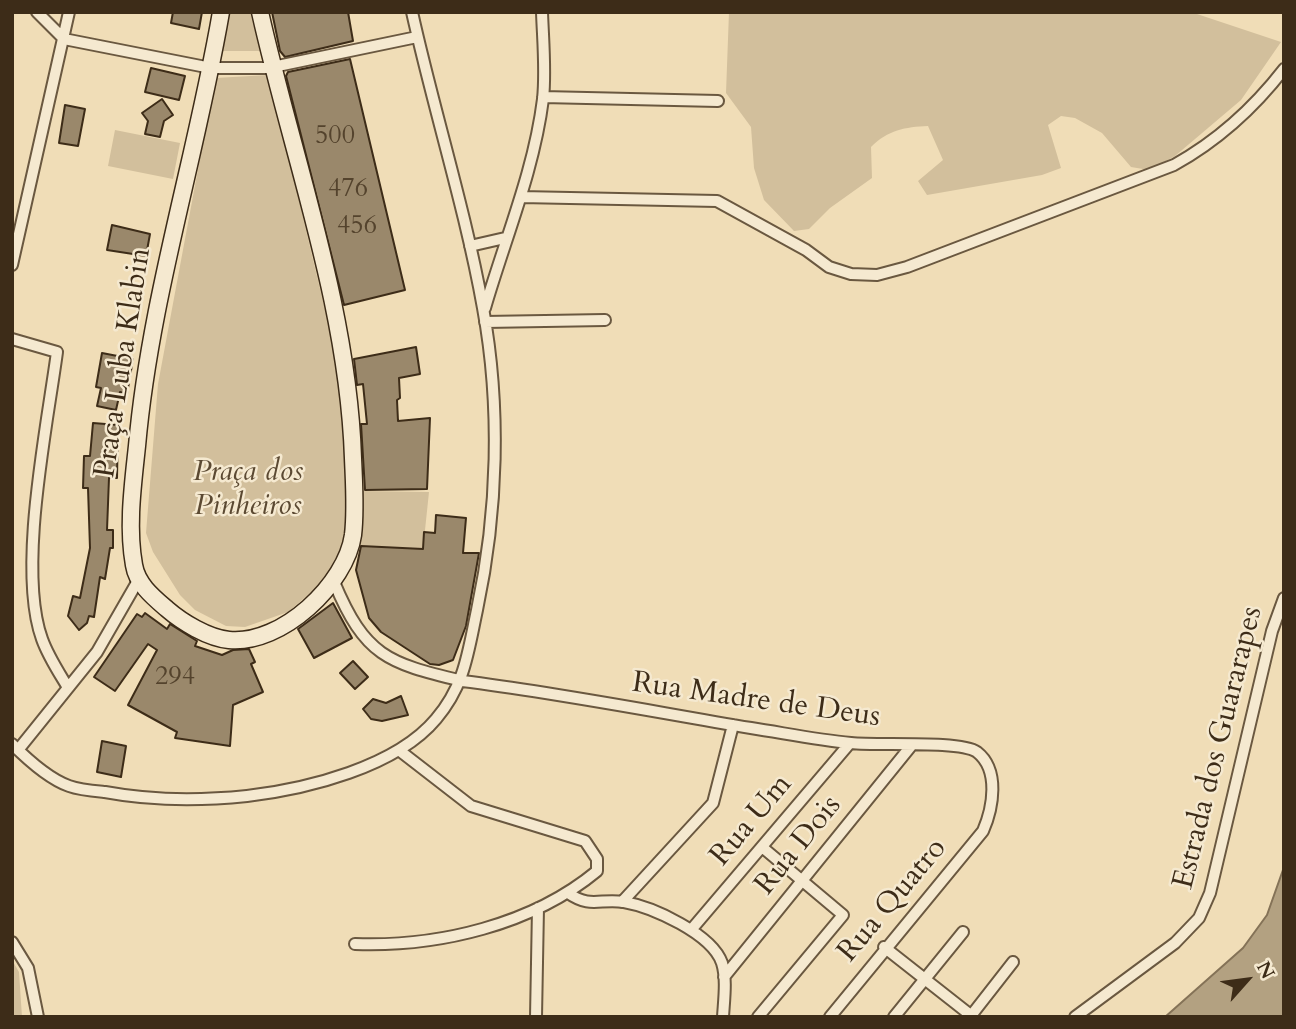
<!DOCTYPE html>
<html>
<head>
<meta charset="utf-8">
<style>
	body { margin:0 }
	#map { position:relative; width:1296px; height:1029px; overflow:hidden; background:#f0ddb7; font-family:Cardo,serif }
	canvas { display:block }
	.frame { position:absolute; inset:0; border:14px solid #3d2c18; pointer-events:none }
	.north { position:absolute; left:1212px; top:945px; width:70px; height:70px; -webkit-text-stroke:5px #f5e9d0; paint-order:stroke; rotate:62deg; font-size:19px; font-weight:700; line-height:28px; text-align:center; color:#3d2c18 }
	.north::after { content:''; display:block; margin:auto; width:24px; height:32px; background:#3d2c18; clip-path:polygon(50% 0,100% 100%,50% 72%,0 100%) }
</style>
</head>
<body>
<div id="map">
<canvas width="1296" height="1029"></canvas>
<div class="frame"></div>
<div class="north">N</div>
</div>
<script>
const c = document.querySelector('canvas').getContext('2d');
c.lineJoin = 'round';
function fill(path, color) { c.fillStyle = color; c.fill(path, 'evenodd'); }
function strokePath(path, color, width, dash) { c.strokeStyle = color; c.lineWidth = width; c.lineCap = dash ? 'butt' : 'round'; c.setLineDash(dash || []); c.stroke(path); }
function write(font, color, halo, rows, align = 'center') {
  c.font = font + ' Cardo,serif'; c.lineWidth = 5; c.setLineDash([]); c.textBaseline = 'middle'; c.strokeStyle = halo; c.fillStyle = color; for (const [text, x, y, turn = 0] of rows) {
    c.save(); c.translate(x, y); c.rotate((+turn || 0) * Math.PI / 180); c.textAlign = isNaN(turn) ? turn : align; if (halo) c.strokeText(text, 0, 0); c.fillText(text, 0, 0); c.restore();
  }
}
fill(new Path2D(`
	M229 12H250L260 51H223Z
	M729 12H1191L1281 42 1241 100 1175 156 1149 170 1131 167 1102 133 1075 118 1061 116 1048 125 1061 168 1042 175 927 195 918 181 943 160 928 126C905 127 888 130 871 147L872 178 830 208 809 229 794 231 764 200 754 168 751 127 726 93Z
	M269 75 337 360 347 487 346 538 329 577 288 612 245 627 226 626 195 610 180 595 153 552 146 533 158 384 215 78Z
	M115 130 180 143 173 179 108 166Z
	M362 491 429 492 423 549 360 546Z
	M12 960 19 972 22 1017H12Z`), '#d2bf9c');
const water = new Path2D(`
	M1284 867V1017H1165L1243 948 1267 915Z`);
fill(water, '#b3a181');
strokePath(water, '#847257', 2);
const building = new Path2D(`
	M173 12H202L199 29 171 23Z
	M272 12H348L353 41 285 57 280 51Z
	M350 59 405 290 344 305 286 76 288 72Z
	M151 68 185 76 179 100 145 92Z
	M162 99 173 115 164 121 160 137 145 134 148 121 142 113Z
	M65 105 85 109 78 146 59 143Z
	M112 225 150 234 146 256 107 250Z
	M416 347 420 374 399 378 400 398 397 400 398 421 430 418 427 489 365 490 361 424H367L363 384 357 385 354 359Z
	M102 353 133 359 127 394 120 392 116 410 97 406 101 388 96 387Z
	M93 423 118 425 117 478H109L107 530H113V548H110L105 579 100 577 94 617 89 616 87 623 79 630 68 616 73 596 80 598 90 548 88 488H83L84 456H90Z
	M436 515 466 518 463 553H479L466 626 453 660 439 665 430 664 381 632 369 618 356 570 361 546 423 549 424 532 435 533Z
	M333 603 352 638 314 658 298 629Z
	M145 613 167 629 170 624 197 641 195 646 222 655 233 650 249 649 255 662 251 664 263 692 233 705 230 746 175 738 177 732 128 705 157 650 148 644 115 691 94 677 137 614 142 617Z
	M353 661 368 677 355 689 340 673Z
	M401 696 408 715 382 721 371 719 363 709 373 699 386 703Z
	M102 741 126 746 121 777 97 772Z`);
fill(building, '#9a886b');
strokePath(building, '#3d2c18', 2);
const street = new Path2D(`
	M37 12 64 39
	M64 39 211 68H268L417 37
	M543 97 718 101
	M521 197 717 201 806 250 829 267 851 274 877 275 907 267 1174 165C1219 140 1253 109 1284 69
	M470 246 505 238
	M12 265 69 12
	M485 308C505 239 534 171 543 99 546 71 543 41 542 12
	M485 322 605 320
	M12 339 57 352C47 427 17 570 42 639 48 656 58 671 67 686
	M334 582C365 656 387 663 462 681 559 693 655 712 751 728 784 733 817 740 851 743 877 746 960 740 977 752 1000 770 993 808 983 831L830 1017
	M12 744C27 759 49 779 69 786 80 790 94 791 105 792 153 801 198 801 247 796 307 789 396 767 436 719 465 685 468 652 477 610 498 512 501 406 483 308 465 208 434 111 412 12
	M18 750 97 652 139 579
	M568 893C591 909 600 898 624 902 653 907 712 934 722 963 727 979 724 1000 723 1017
	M622 902 713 803 733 725
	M691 930 850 743
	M12 942 28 968 38 1017
	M355 944C438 947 532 925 597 871V859L585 841 471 806 400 751
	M884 947 973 1017
	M724 977 911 746
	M536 1017 538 908
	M758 1017 843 915 762 847
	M894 1017 963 932
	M970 1017 1013 962
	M1075 1017 1175 943 1199 918 1210 893 1272 631 1284 598`);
const secondary = new Path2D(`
	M221 12C196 158 150 299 137 446 133 484 127 526 134 565 137 584 153 597 167 609 182 622 208 638 229 640 282 645 346 584 353 535 356 510 354 483 353 458 348 306 293 159 260 12`);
strokePath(street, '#6a5840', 14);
strokePath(secondary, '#3d2c18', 19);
strokePath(street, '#f5e9d0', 10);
strokePath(secondary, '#f5e9d0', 16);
write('26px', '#54432d', null, [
	["500",335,137],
	["476",348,190],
	["456",357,227],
	["294",175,678]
]);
write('30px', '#3d2c18', '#f5e9d0', [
	["Praça Luba Klabin",124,363,-81],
	["Rua Madre de Deus",756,701,8],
	["Estrada dos Guararapes",1219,748,-76],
	["Rua Um",752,821,-50],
	["Rua Dois",799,846,-51],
	["Rua Quatro",893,901,-50]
]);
write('italic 30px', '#5b4932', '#f5e9d0', [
	["Praça dos",248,473],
	["Pinheiros",248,507]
]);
</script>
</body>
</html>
